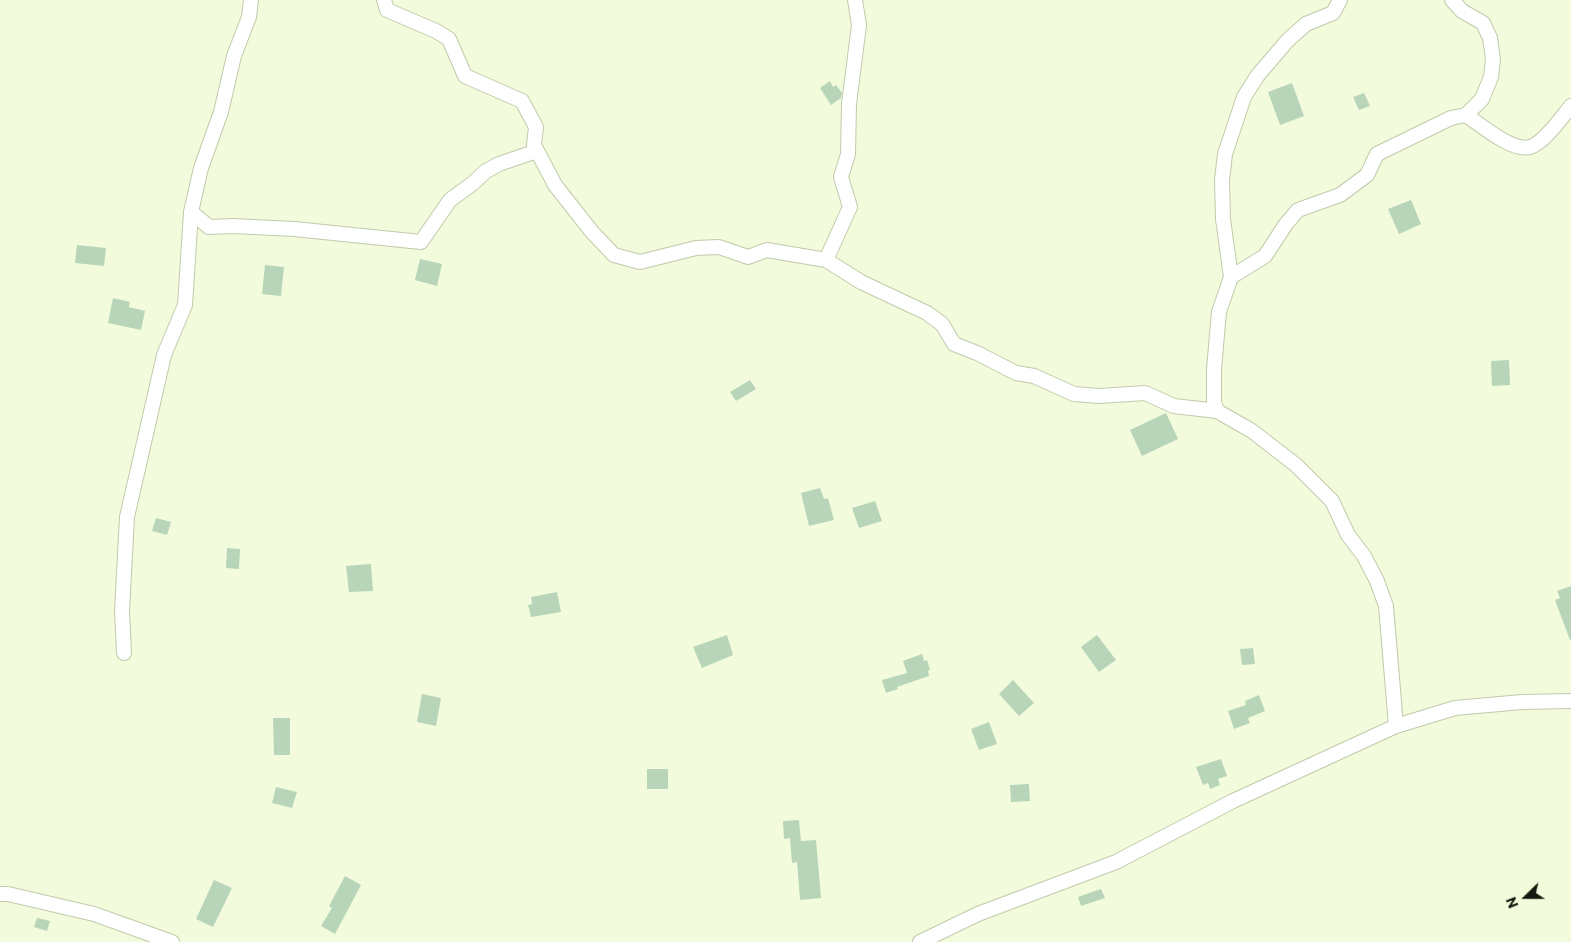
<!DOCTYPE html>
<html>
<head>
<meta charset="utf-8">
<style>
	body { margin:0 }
	#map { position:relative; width:1571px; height:942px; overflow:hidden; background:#f2fcdc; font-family:Commissioner,sans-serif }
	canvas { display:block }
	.north { position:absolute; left:1501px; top:872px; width:50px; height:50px; -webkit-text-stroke:4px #f2fcdc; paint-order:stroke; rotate:248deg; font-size:14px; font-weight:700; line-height:20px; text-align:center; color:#161a0e }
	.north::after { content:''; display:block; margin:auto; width:18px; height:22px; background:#161a0e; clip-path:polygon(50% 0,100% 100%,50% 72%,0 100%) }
</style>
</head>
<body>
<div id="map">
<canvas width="1571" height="942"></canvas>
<div class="north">N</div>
</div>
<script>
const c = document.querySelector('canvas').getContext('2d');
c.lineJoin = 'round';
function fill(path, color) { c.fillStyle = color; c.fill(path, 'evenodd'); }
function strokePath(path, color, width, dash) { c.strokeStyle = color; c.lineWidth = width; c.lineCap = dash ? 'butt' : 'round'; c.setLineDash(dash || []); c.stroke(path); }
fill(new Path2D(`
	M830 81 833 87 836 85 842 93 841 98 831 105 820 88Z
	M1292 83 1304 116 1280 125 1268 92Z
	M1364 93 1370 106 1359 110 1353 97Z
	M1411 200 1421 224 1399 234 1388 209Z
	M77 245 106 248 104 266 75 263Z
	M420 259 442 264 437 286 415 280Z
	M265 265 284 267 281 296 262 294Z
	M113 298 130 302 129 307 145 311 141 330 108 323Z
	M1509 360 1510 385 1492 386 1491 361Z
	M750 380 756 389 736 401 730 392Z
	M1166 413 1178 439 1142 456 1130 430Z
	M820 488 824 499 828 498 834 520 809 526 801 493Z
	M875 501 882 521 859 528 852 508Z
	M156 518 171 522 167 535 152 531Z
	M227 548 240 549 239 569 226 568Z
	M371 564 373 591 349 592 346 566Z
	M1571 586V640H1570L1555 600 1560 598 1557 591Z
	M557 592 561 612 531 617 528 605 532 604 531 597Z
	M727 635 733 655 702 668 693 647Z
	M1097 635 1116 660 1099 672 1081 647Z
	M1253 648 1255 664 1242 665 1240 649Z
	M922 654 924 661 927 660 930 670 928 671 929 676 897 687 898 689 886 693 882 680 907 673 903 661Z
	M1013 680 1034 703 1019 716 999 694Z
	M422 694 441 698 436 726 417 722Z
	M1259 695 1265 711 1248 718 1250 723 1234 729 1228 711 1246 705 1245 701Z
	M273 718H290V755H274Z
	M989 722 997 744 979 750 971 729Z
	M1221 759 1227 776 1218 779 1220 785 1210 789 1208 783 1203 785 1196 767Z
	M647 769H668V789H647Z
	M1029 784 1030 801 1011 802 1010 785Z
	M276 787 297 792 292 808 272 803Z
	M799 820 801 841 816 840 821 898 800 900 797 862 792 863 790 838 784 839 783 821Z
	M345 876 361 885 335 934 321 926 332 908 329 906Z
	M214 880 232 888 213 927 196 919Z
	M1101 889 1105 898 1081 906 1078 897Z
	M37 918 50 921 47 931 34 927Z`), '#b8d5b9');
const minor = new Path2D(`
	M384 0 387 10 436 31 449 39 465 76 522 101 536 127 534 145 555 185 592 232 614 255 640 262 696 248 719 247 748 257 767 250 826 260 861 282 927 313 942 324 954 344 977 353 1016 373 1034 376 1074 394 1099 396 1145 393 1174 406 1217 411
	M1340 0 1333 13 1306 24 1288 40 1258 75 1244 97 1225 154 1222 180 1223 219 1231 277 1219 312 1214 369V402L1217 411 1252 431 1296 465 1332 501 1348 535 1364 556 1377 581 1386 606 1396 726
	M1466 115C1481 125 1512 152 1530 147 1544 143 1562 117 1571 106
	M191 212 209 227 233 226 294 229 421 242 450 200 472 184 486 171 499 164 537 151
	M826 260 850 207 841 177 848 154 849 104 859 25 855 0
	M1231 277 1265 256 1286 224 1298 210 1340 195 1367 175 1377 154 1451 118 1466 115 1482 99 1491 77 1493 59 1490 38 1483 23 1462 11 1452 0
	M124 653 122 611 127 517 164 355 185 305 191 212 201 168 221 112 234 56 249 17 251 0
	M0 894H8L94 914 172 942
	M920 942 978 914 1116 862 1233 801 1396 726 1455 708 1522 702 1571 701`);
strokePath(minor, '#c1caab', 16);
strokePath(minor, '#fff', 14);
</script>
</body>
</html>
